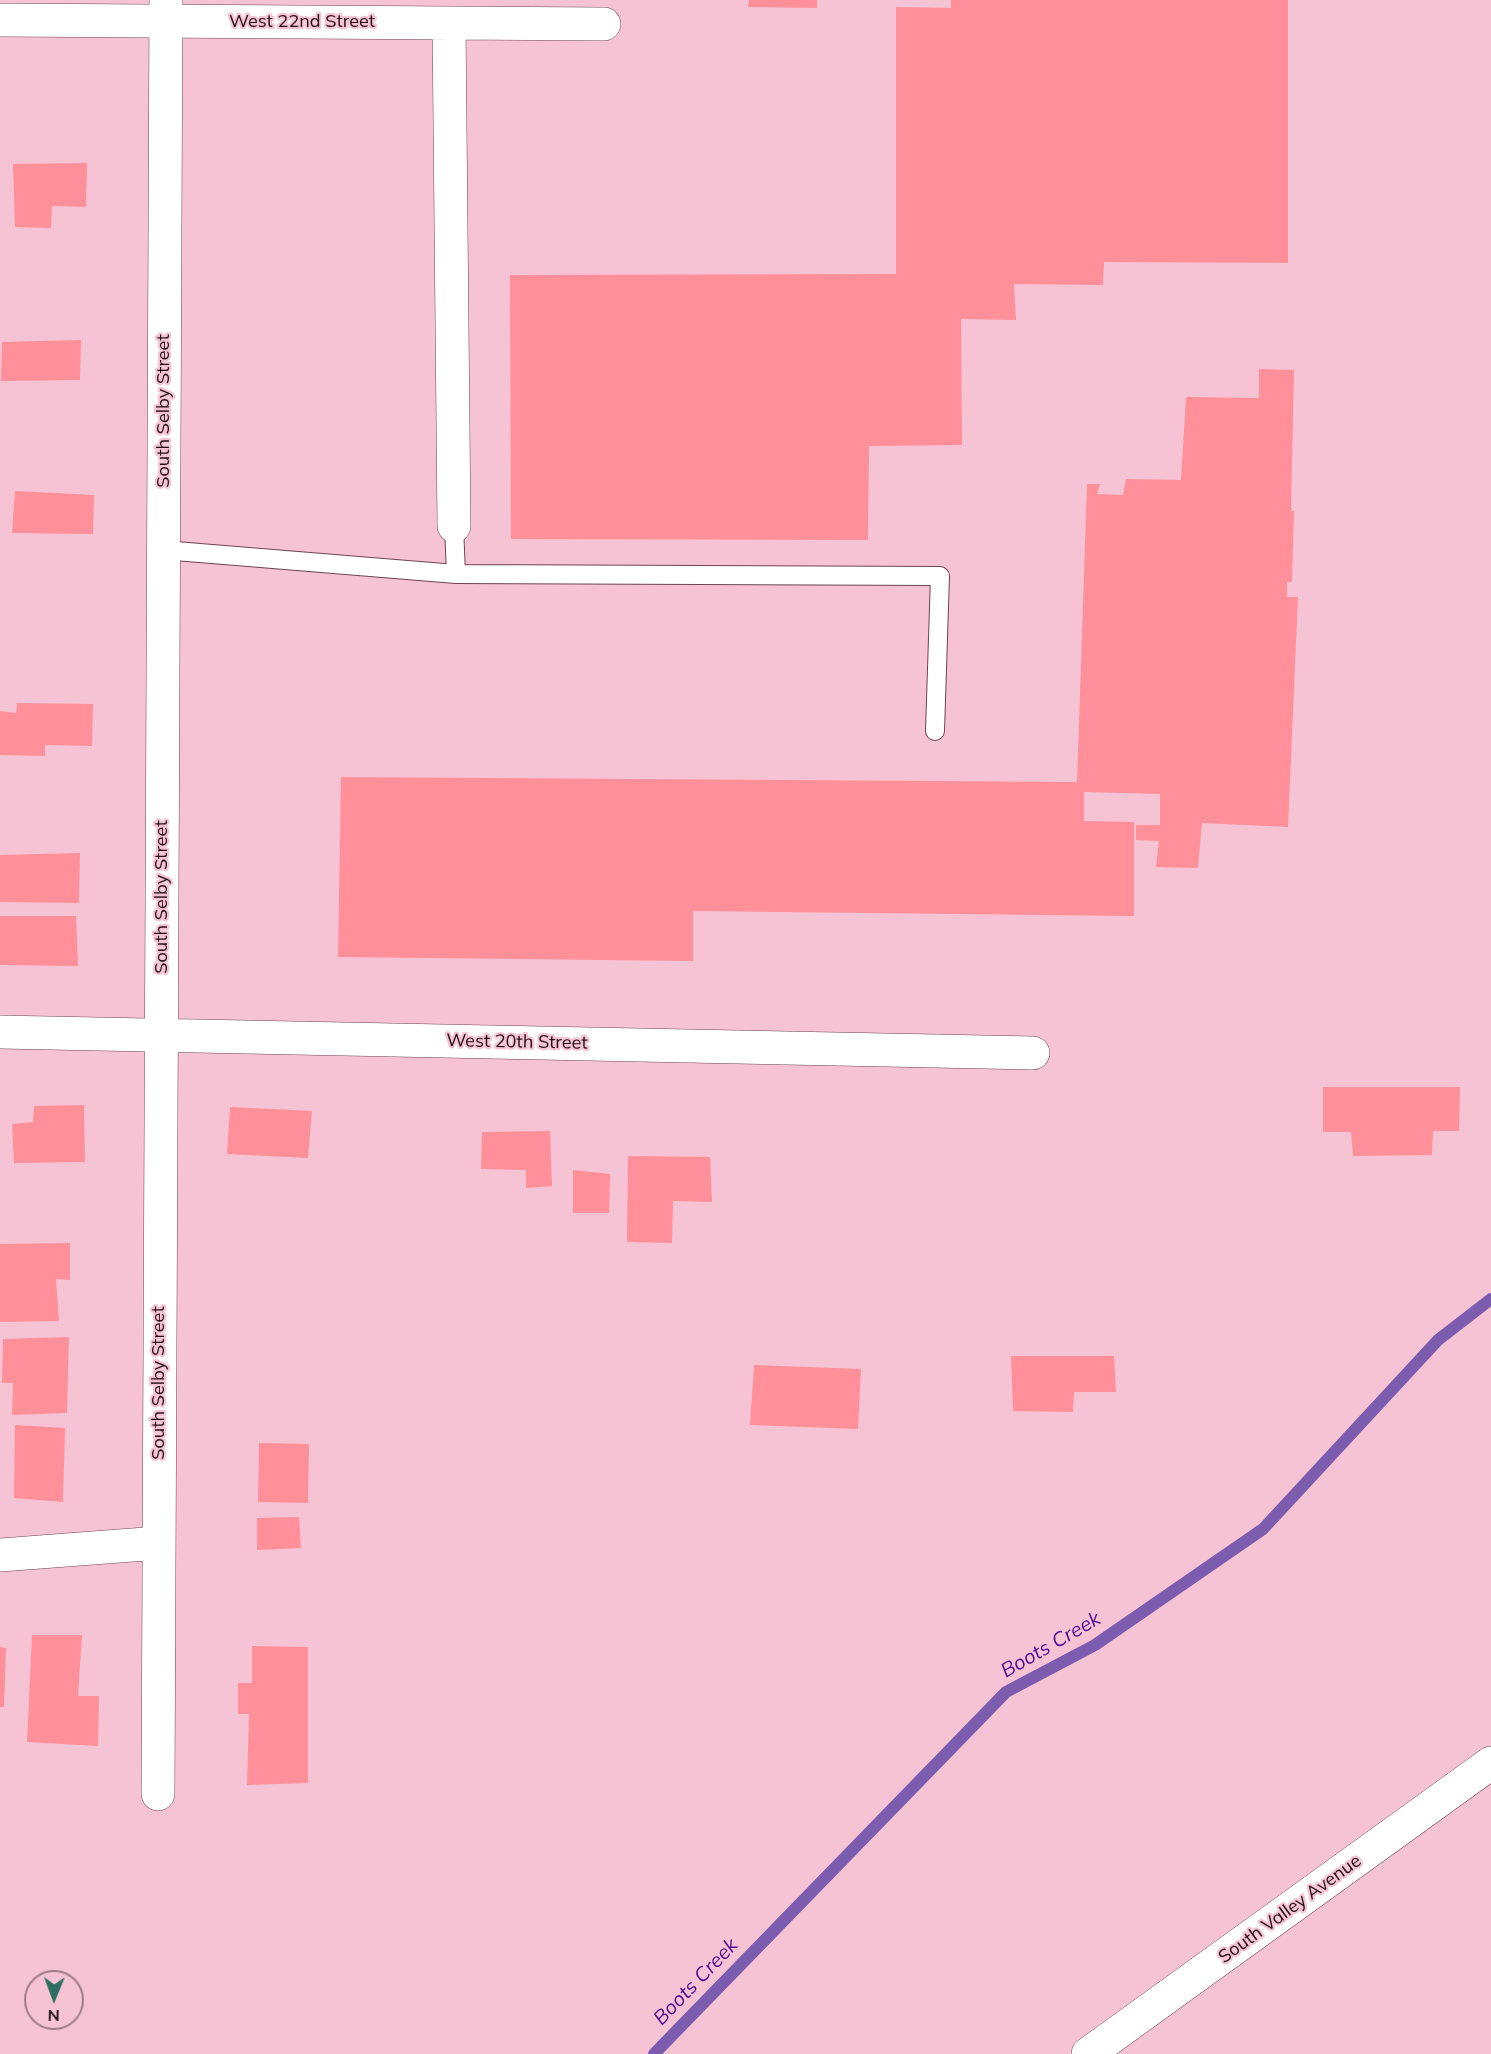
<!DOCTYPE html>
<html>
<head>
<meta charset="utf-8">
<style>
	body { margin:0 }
	#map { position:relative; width:1491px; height:2054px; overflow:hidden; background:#f6c3d4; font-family:Mulish,sans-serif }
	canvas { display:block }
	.north { position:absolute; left:24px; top:1970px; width:60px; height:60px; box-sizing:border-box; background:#f6c3d4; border:2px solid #a07b87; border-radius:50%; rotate:181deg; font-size:16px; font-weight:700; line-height:24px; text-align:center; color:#1f0e14 }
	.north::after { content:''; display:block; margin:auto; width:21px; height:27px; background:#2d7061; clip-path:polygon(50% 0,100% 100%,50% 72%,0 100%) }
</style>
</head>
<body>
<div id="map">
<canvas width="1491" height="2054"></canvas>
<div class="north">N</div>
</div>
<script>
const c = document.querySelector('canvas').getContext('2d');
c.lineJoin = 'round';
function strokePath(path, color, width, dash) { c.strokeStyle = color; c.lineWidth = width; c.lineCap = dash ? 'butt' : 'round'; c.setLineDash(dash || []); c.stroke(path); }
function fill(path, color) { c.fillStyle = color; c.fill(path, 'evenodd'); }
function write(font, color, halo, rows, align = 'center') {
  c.font = font + ' Mulish,sans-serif'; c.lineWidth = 4.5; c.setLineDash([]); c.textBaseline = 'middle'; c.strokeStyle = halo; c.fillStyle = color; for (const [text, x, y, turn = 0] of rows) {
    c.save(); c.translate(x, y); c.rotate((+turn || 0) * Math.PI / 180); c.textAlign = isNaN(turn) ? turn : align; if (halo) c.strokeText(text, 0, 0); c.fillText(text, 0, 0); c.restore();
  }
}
strokePath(new Path2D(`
	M654 2054 1006 1692 1095 1645 1263 1529 1438 1340 1491 1299`), '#7b5caf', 12);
fill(new Path2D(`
	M749 0H817V8L748 7Z
	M951 0H1288V263L1104 262 1103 285 1014 284 1016 320 961 319 962 445 869 446 868 540 511 539 510 275 896 274V7L951 8Z
	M87 163 86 207 52 206 51 228 15 227 13 164Z
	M81 340 80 380 1 381 2 342Z
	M1259 369 1294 370 1291 511H1294L1292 582H1287V597H1298L1288 827 1202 823 1198 868 1156 867 1159 841 1136 840V825H1160V794L1084 792V821L1134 822V916L693 911V961L338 957 341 777 1077 782 1087 484H1100L1097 494 1123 495 1126 479 1181 480 1186 397 1259 398Z
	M15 491 94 495 93 534 12 533Z
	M17 703 93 704 92 746 45 745V756L0 755V711L16 713Z
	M80 853 79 903 0 902V855Z
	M0 916H76L78 966 0 965Z
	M1323 1087H1460L1459 1131H1433L1432 1155 1353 1156 1351 1132H1323Z
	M84 1105 85 1162 14 1163 12 1124 33 1122 34 1106Z
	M230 1107 312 1111 308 1158 227 1154Z
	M550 1131 552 1186 526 1188V1170L481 1169 482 1132Z
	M628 1156 710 1157 712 1202 673 1201 672 1243 627 1242Z
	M573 1170 610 1174 609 1213H573Z
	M70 1243V1280L56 1279 59 1321 0 1322V1244Z
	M69 1337 67 1413 12 1415 13 1383H2L3 1339Z
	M1011 1356H1114L1116 1392H1074L1073 1412 1013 1411Z
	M754 1365 861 1369 858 1429 750 1425Z
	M15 1425 65 1428 63 1502 14 1498Z
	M259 1443 309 1444 308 1503 258 1502Z
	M299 1517 301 1548 257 1550V1518Z
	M32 1635H82L78 1696H99L98 1746 27 1742Z
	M252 1646 308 1647V1783L247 1785 249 1714H238V1683H252Z
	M0 1647 6 1648 4 1707H0Z`), '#ff9099');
const lane = new Path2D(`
	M454 526 456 574 940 576 935 731
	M163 550 456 574`);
const street = new Path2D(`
	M0 20 604 24
	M449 23 454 526
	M0 1032 1033 1053
	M0 1555 159 1543
	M158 1794 166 0
	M1088 2054 1491 1763`);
strokePath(lane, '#6e4454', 20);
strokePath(street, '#6e4454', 34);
strokePath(lane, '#fff', 18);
strokePath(street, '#fff', 33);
write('18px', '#1f0e14', '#f6c3d4', [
	["West 22nd Street",302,22],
	["South Selby Street",164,411,-90],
	["South Selby Street",162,897,-90],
	["West 20th Street",517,1042,1],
	["South Selby Street",159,1383,-90],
	["South Valley Avenue",1290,1909,-36]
]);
write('italic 20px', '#4f0a9a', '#f6c3d4', [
	["Boots Creek",1051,1645,-30],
	["Boots Creek",696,1982,-46]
]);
</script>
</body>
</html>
